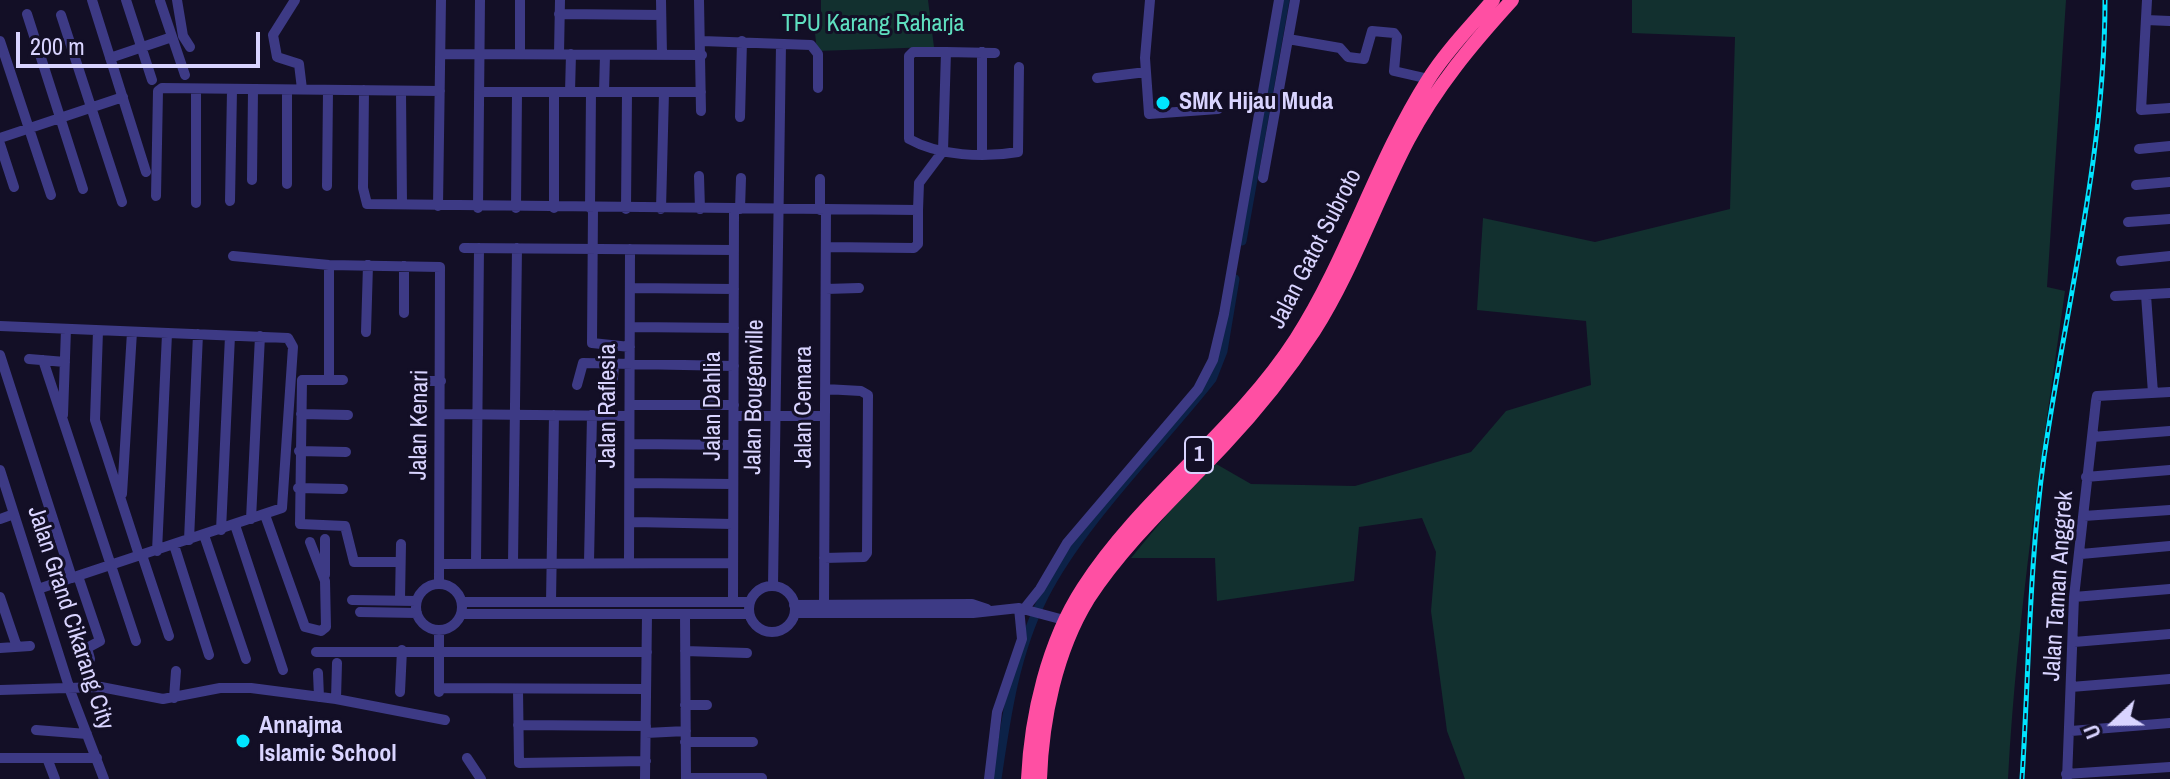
<!DOCTYPE html>
<html>
<head>
<meta charset="utf-8">
<style>
	body { margin:0 }
	#map { position:relative; width:2170px; height:779px; overflow:hidden; background:#130f26; font-family:"Archivo Narrow",sans-serif }
	canvas { display:block }
	.north { position:absolute; left:2074px; top:683px; width:80px; height:80px; -webkit-text-stroke:6px #130f26; paint-order:stroke; rotate:248deg; font-size:22px; font-weight:700; line-height:32px; text-align:center; color:#d9d4ff }
	.north::after { content:''; display:block; margin:auto; width:28px; height:36px; background:#d9d4ff; clip-path:polygon(50% 0,100% 100%,50% 72%,0 100%) }
	.scale { position:absolute; left:16px; top:32px; width:244px; height:36px; box-sizing:border-box; border:4px solid #d9d4ff; border-top:0; padding-left:10px; font-size:24px; line-height:28px; white-space:nowrap; color:#d9d4ff; -webkit-text-stroke:6px #130f26; paint-order:stroke }
</style>
</head>
<body>
<div id="map">
<canvas width="2170" height="779"></canvas>
<div class="north">U</div>
<div class="scale">200 m</div>
</div>
<script>
const c = document.querySelector('canvas').getContext('2d');
c.lineJoin = 'round';
function fill(path, color) { c.fillStyle = color; c.fill(path, 'evenodd'); }
function strokePath(path, color, width, dash) { c.strokeStyle = color; c.lineWidth = width; c.lineCap = dash ? 'butt' : 'round'; c.setLineDash(dash || []); c.stroke(path); }
function write(font, color, halo, rows, align = 'center') {
  c.font = font + ' "Archivo Narrow",sans-serif'; c.lineWidth = 6; c.setLineDash([]); c.textBaseline = 'middle'; c.strokeStyle = halo; c.fillStyle = color; for (const [text, x, y, turn = 0] of rows) {
    c.save(); c.translate(x, y); c.rotate((+turn || 0) * Math.PI / 180); c.textAlign = isNaN(turn) ? turn : align; if (halo) c.strokeText(text, 0, 0); c.fillText(text, 0, 0); c.restore();
  }
}
fill(new Path2D(`
	M821 0H928L934 47 817 51 813 15 821 14Z
	M1632 0H2066L2047 287 2065 291C2042 453 2017 615 2008 779H1465L1447 731 1431 611 1436 552 1422 518 1359 527 1354 581 1217 601 1215 558H1131L1211 461 1251 484 1355 486 1471 452 1506 411 1591 385 1586 321 1477 310 1483 218 1595 242 1730 209 1735 37 1632 33Z`), '#12302f');
strokePath(new Path2D(`
	M1242 241 1285 0
	M997 779C1006 717 1015 653 1044 596 1081 523 1160 445 1212 379L1223 351 1235 279`), '#0c2248', 9);
strokePath(new Path2D(`
	M92 0 146 172
	M126 0 152 80
	M177 0 183 36 190 47
	M295 0 273 35 277 57 299 64 302 89
	M661 0 662 55
	M699 0 701 111
	M1150 0 1145 58 1149 114 1218 109
	M2147 0 2141 110 2170 108
	M160 1 185 75
	M27 14 83 189
	M559 14 661 15
	M61 15 122 202
	M2146 20 2170 21
	M1288 39 1340 48 1348 57 1364 59 1372 31 1394 33 1397 37 1394 71 1429 79
	M0 41 51 195
	M702 41 811 45 818 54V88
	M946 52H913L909 56V139C939 156 984 158 1018 152L1019 67
	M441 54 702 55
	M520 54V0
	M559 54 560 0
	M110 58 172 37
	M1097 78 1146 72
	M287 90V184
	M364 90 363 188 367 204 918 210 919 183 943 151
	M401 91 402 204
	M479 92H701
	M570 92 571 54
	M604 92 605 55
	M740 117 742 41
	M0 138 123 97
	M0 144 14 187
	M2139 149 2170 146
	M943 151 946 52 995 53
	M982 154V52
	M699 176 700 209
	M1263 178 1295 0
	M820 179V210
	M252 180 253 90
	M2136 185 2170 182
	M327 186 328 91
	M156 196 158 91 162 88 440 91
	M230 201 232 90
	M196 203V90
	M438 206 441 0
	M478 208 480 0
	M516 208 517 92
	M554 208V92
	M590 208 591 92
	M593 208 592 343 630 347
	M626 209 627 92
	M661 209 664 92
	M740 209 741 178
	M2128 222 2170 219
	M826 247 914 248 918 244V210
	M464 248 734 250
	M233 256 329 265 440 267 439 583
	M2121 261 2170 256
	M329 265V379
	M404 266V313
	M630 288 734 289
	M826 289 859 288
	M2146 295 2153 393
	M2115 296 2170 293
	M0 326 288 338 293 347 282 508 38 589
	M630 327 734 328
	M98 331 95 420 139 555
	M366 332 368 265
	M0 355 72 578
	M29 359 65 362
	M43 360 136 641
	M343 380H302L300 524 345 526 354 562H400
	M420 381H441
	M577 385 583 363 734 366
	M611 404 614 365
	M630 405H734
	M301 414 348 415
	M441 414 629 416
	M63 415 66 329
	M734 416H825
	M2092 437 2170 431
	M634 444 733 445
	M299 451 346 452
	M0 470 71 693 104 779
	M2086 477 2170 470
	M634 483 733 484
	M298 488 343 489
	M122 494 132 332
	M265 515 305 627 321 631 326 627 325 581 310 542
	M2084 516 2170 510
	M0 519 14 514
	M251 519 260 336
	M634 522 733 524
	M235 525 283 670
	M221 530 230 336
	M204 535 246 659
	M325 539V575
	M189 540 198 334
	M174 545 209 655
	M157 551 167 334
	M2081 554 2170 546
	M142 555 169 636
	M824 558 864 557 867 553 868 395 861 391 825 389
	M589 562 592 415
	M476 563 479 248
	M513 563 517 248
	M629 563 630 249
	M439 564 733 563
	M78 576 100 641 87 648 90 659
	M416 607a23 23 0 1 1 46 0a23 23 0 1 1-46 0Z
	M773 586 781 44
	M749 609a23 23 0 1 1 46 0a23 23 0 1 1-46 0Z
	M0 597 17 647
	M2074 597 2170 589
	M400 599 401 544
	M352 600 416 601
	M462 602H750
	M551 602 554 415
	M733 602 734 209
	M824 604 826 210
	M794 605 972 604 987 609
	M1024 609 1040 589 1067 543 1198 389 1213 360 1224 314 1279 0
	M360 612 417 613
	M795 613H973L1019 608 1064 620
	M462 614H749
	M685 614 686 779
	M439 630V692
	M2074 642 2170 634
	M0 648 30 646
	M685 651 747 653
	M316 652H647
	M337 663 336 699 445 720
	M318 673 319 697
	M2071 687 2170 679
	M439 688 646 689
	M0 690 101 687 163 699 220 688H251L336 699
	M518 690 519 763 646 761
	M400 692 402 650
	M174 698 176 671
	M685 705H707
	M518 725 646 726
	M36 730 87 734
	M2071 731 2170 723
	M646 733 686 731
	M685 742H753
	M0 758H97
	M47 758 55 779
	M467 758 481 779
	M2066 774 2170 767
	M686 778H762
	M645 779 647 614
	M989 779 997 712 1022 639 1019 608
	M2067 779 2074 597 2096 401 2097 396 2170 392`), '#3d3a85', 10);
strokePath(new Path2D(`
	M1028 779C1031 715 1048 642 1083 588 1142 496 1236 432 1296 339 1348 258 1376 162 1428 80 1446 51 1471 26 1493 0
	M1040 779C1042 719 1056 651 1088 599 1125 542 1178 494 1224 445 1257 410 1288 371 1314 331 1352 271 1375 203 1408 140 1436 87 1472 44 1512 0`), '#ff4fa3', 14);
const rail = new Path2D(`
	M2022 779C2029 672 2029 564 2044 457 2066 305 2105 155 2105 0`);
strokePath(rail, '#00e5ff', 5);
strokePath(rail, '#130f26', 2, [6]);
for (const [x, y, r, color] of [
	[1163,103,8,"#00e5ff"],
	[243,741,8,"#00e5ff"]
]) { const dot = new Path2D(); dot.arc(x, y, r, 0, 2 * Math.PI); c.fillStyle = color; c.fill(dot); strokePath(dot, '#130f26', 3); }
for (const [x, y, w] of [
	[1199,455,28]
]) { const box = new Path2D(); box.roundRect(x - w / 2, y - 18, w, 36, 6); c.fillStyle = '#130f26'; c.fill(box); strokePath(box, '#d9d4ff', 2); }
write('bold 22px', '#d9d4ff', null, [
	["1",1199,455]
]);
write('24px', '#5fe0c0', '#130f26', [
	["TPU Karang Raharja",873,25]
]);
write('bold 24px', '#d9d4ff', '#130f26', [
	["SMK Hijau Muda",1179,103],
	["Annajma",259,727],
	["Islamic School",259,755]
], 'left');
write('24px', '#d9d4ff', '#130f26', [
	["Jalan Gatot Subroto",1316,249,-63],
	["Jalan Bougenville",755,397,-89],
	["Jalan Raflesia",609,406,-90],
	["Jalan Dahlia",714,406,-90],
	["Jalan Cemara",805,407,-90],
	["Jalan Kenari",420,425,-89],
	["Jalan Taman Anggrek",2059,586,-86],
	["Jalan Grand Cikarang City",70,618,72]
]);
</script>
</body>
</html>
